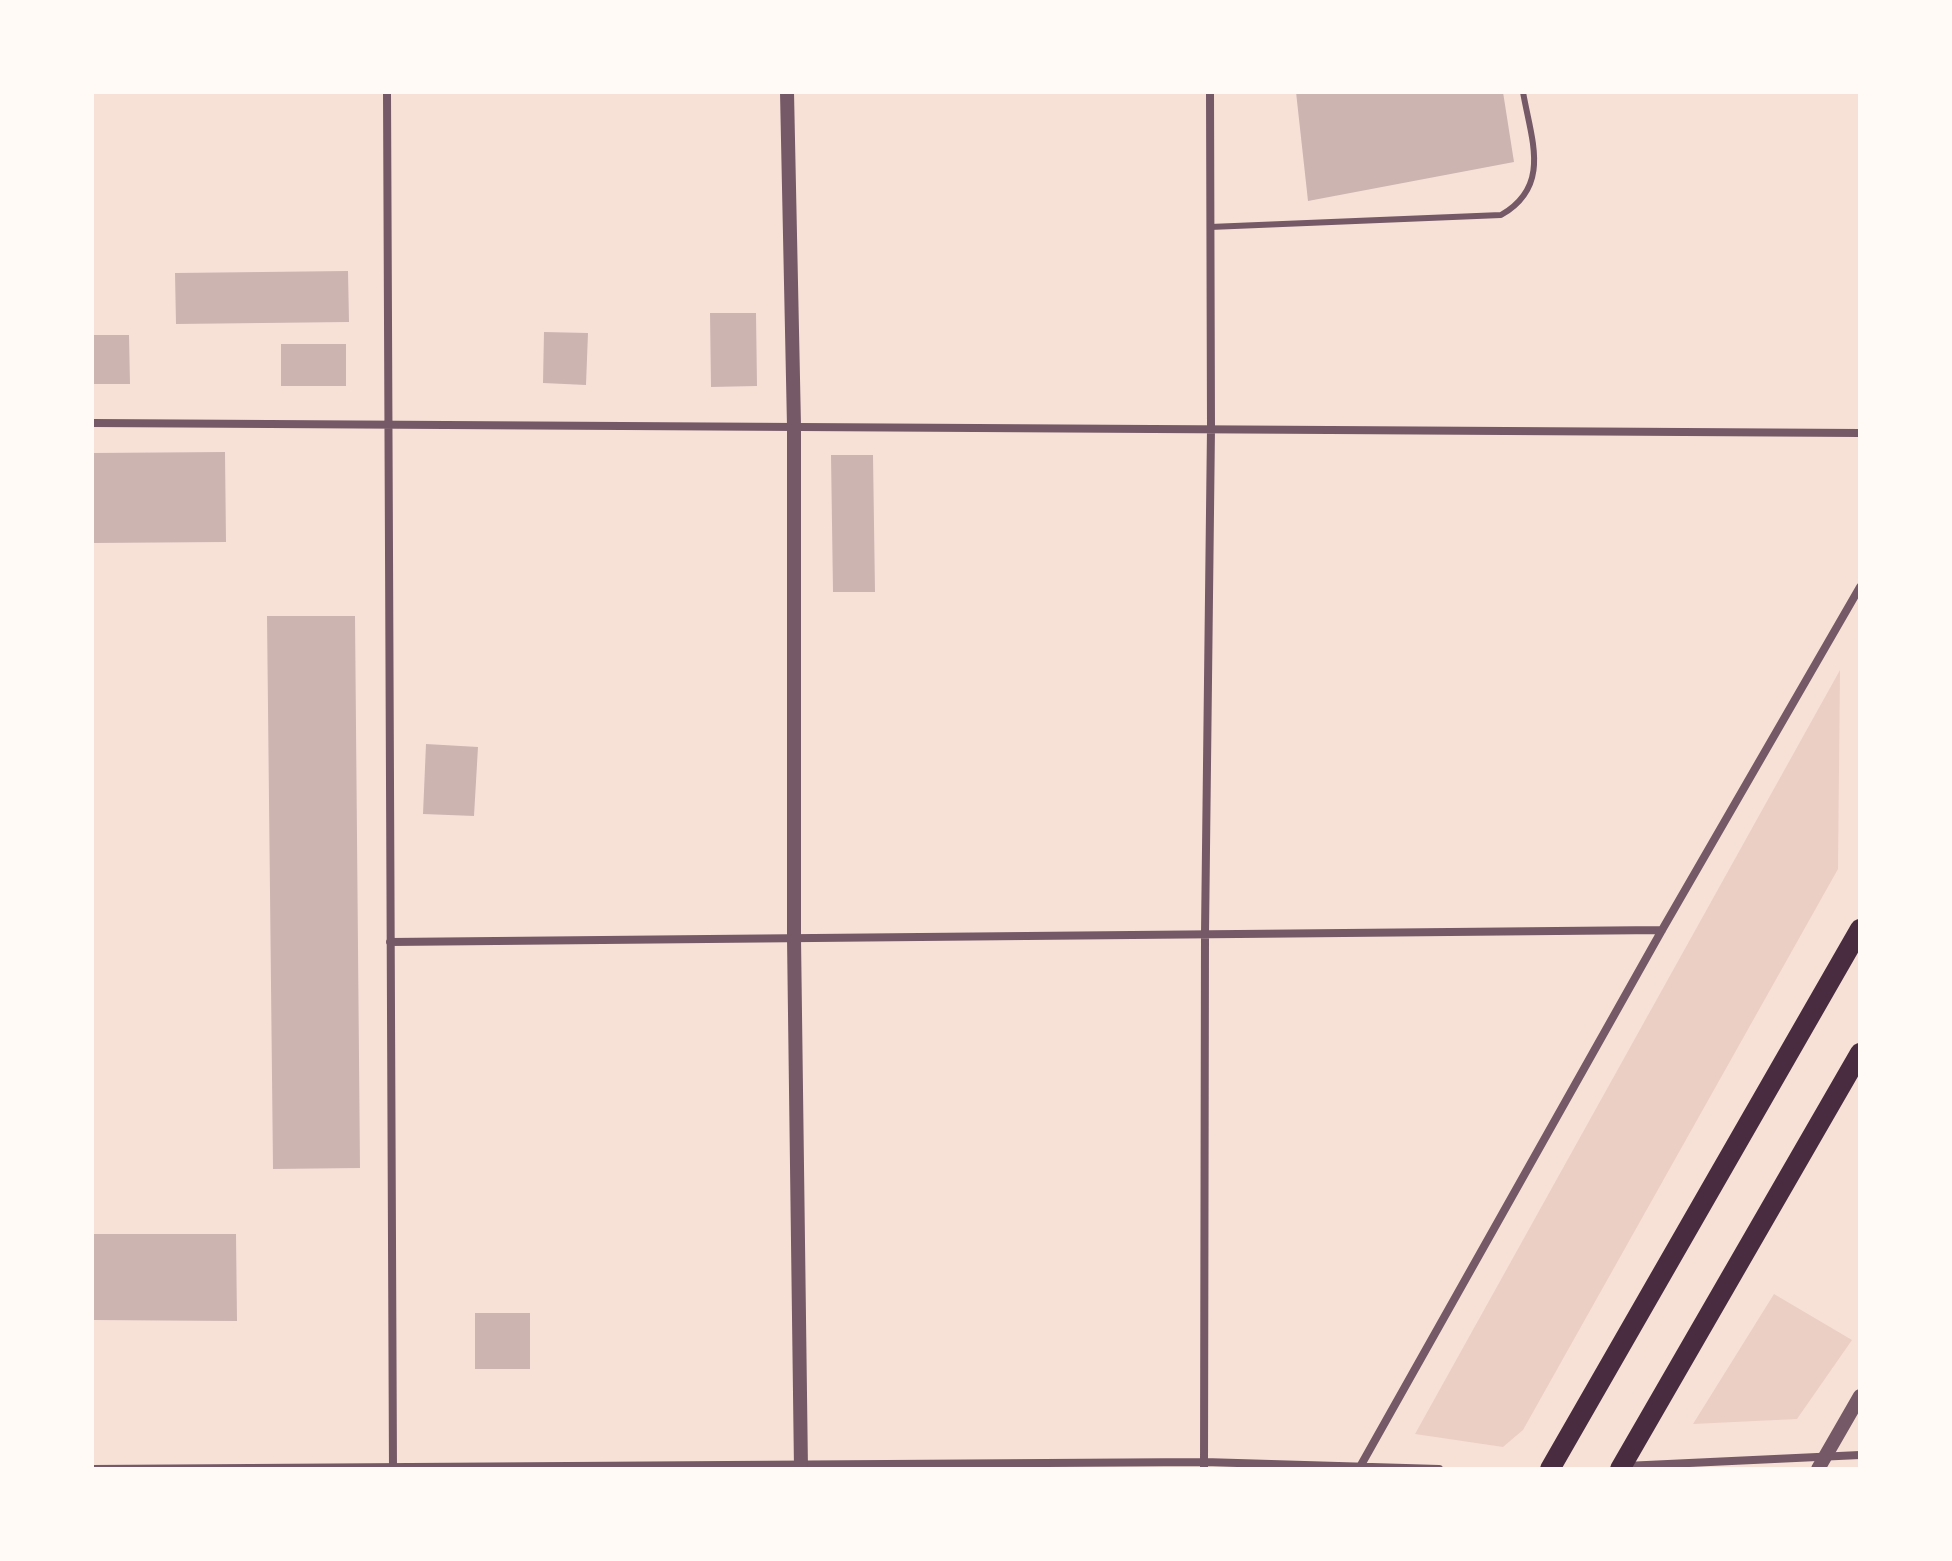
<!DOCTYPE html>
<html>
<head>
<meta charset="utf-8">
<style>
	body { margin:0 }
	#map { position:relative; width:1952px; height:1561px; overflow:hidden; background:#f7e1d7; font-family:"Fira Sans Condensed",sans-serif }
	canvas { display:block }
	.frame { position:absolute; inset:0; border:94px solid #fffaf5; pointer-events:none }
</style>
</head>
<body>
<div id="map">
<canvas width="1952" height="1561"></canvas>
<div class="frame"></div>
</div>
<script>
const c = document.querySelector('canvas').getContext('2d');
c.lineJoin = 'round';
function fill(path, color) { c.fillStyle = color; c.fill(path, 'evenodd'); }
function strokePath(path, color, width, dash) { c.strokeStyle = color; c.lineWidth = width; c.lineCap = dash ? 'butt' : 'round'; c.setLineDash(dash || []); c.stroke(path); }
fill(new Path2D(`
	M1840 670 1838 869 1523 1430 1503 1447 1415 1434Z
	M1774 1294 1852 1340 1797 1419 1693 1424Z`), '#ebcfc5');
fill(new Path2D(`
	M1296 92H1503L1514 162 1308 201Z
	M348 271 349 322 176 324 175 273Z
	M710 313H756L757 386 711 387Z
	M544 332 588 333 586 385 543 383Z
	M92 335H129L130 384H92Z
	M281 344H346V386H281Z
	M225 452 226 542 92 543V453Z
	M831 455H873L875 592H833Z
	M267 616H355L360 1168 273 1169Z
	M426 744 478 747 474 816 423 814Z
	M92 1234H236L237 1321 92 1320Z
	M475 1313H530V1369H475Z`), '#ccb4b1');
strokePath(new Path2D(`
	M1210 227 1501 215C1552 186 1531 139 1523 92`), '#755966', 6);
strokePath(new Path2D(`
	M387 92 393 1469
	M92 423 1860 433
	M390 942 1662 930
	M1361 1465 1662 930 1860 587
	M1625 1466 1860 1455
	M92 1469 1204 1462 1439 1469
	M1204 1469 1205 933 1211 428 1210 92`), '#755966', 8);
strokePath(new Path2D(`
	M787 92 794 426V938L801 1469
	M1818 1469 1860 1396`), '#755966', 14);
strokePath(new Path2D(`
	M1550 1469 1860 929
	M1620 1469 1860 1053`), '#4a2c40', 20);
</script>
</body>
</html>
